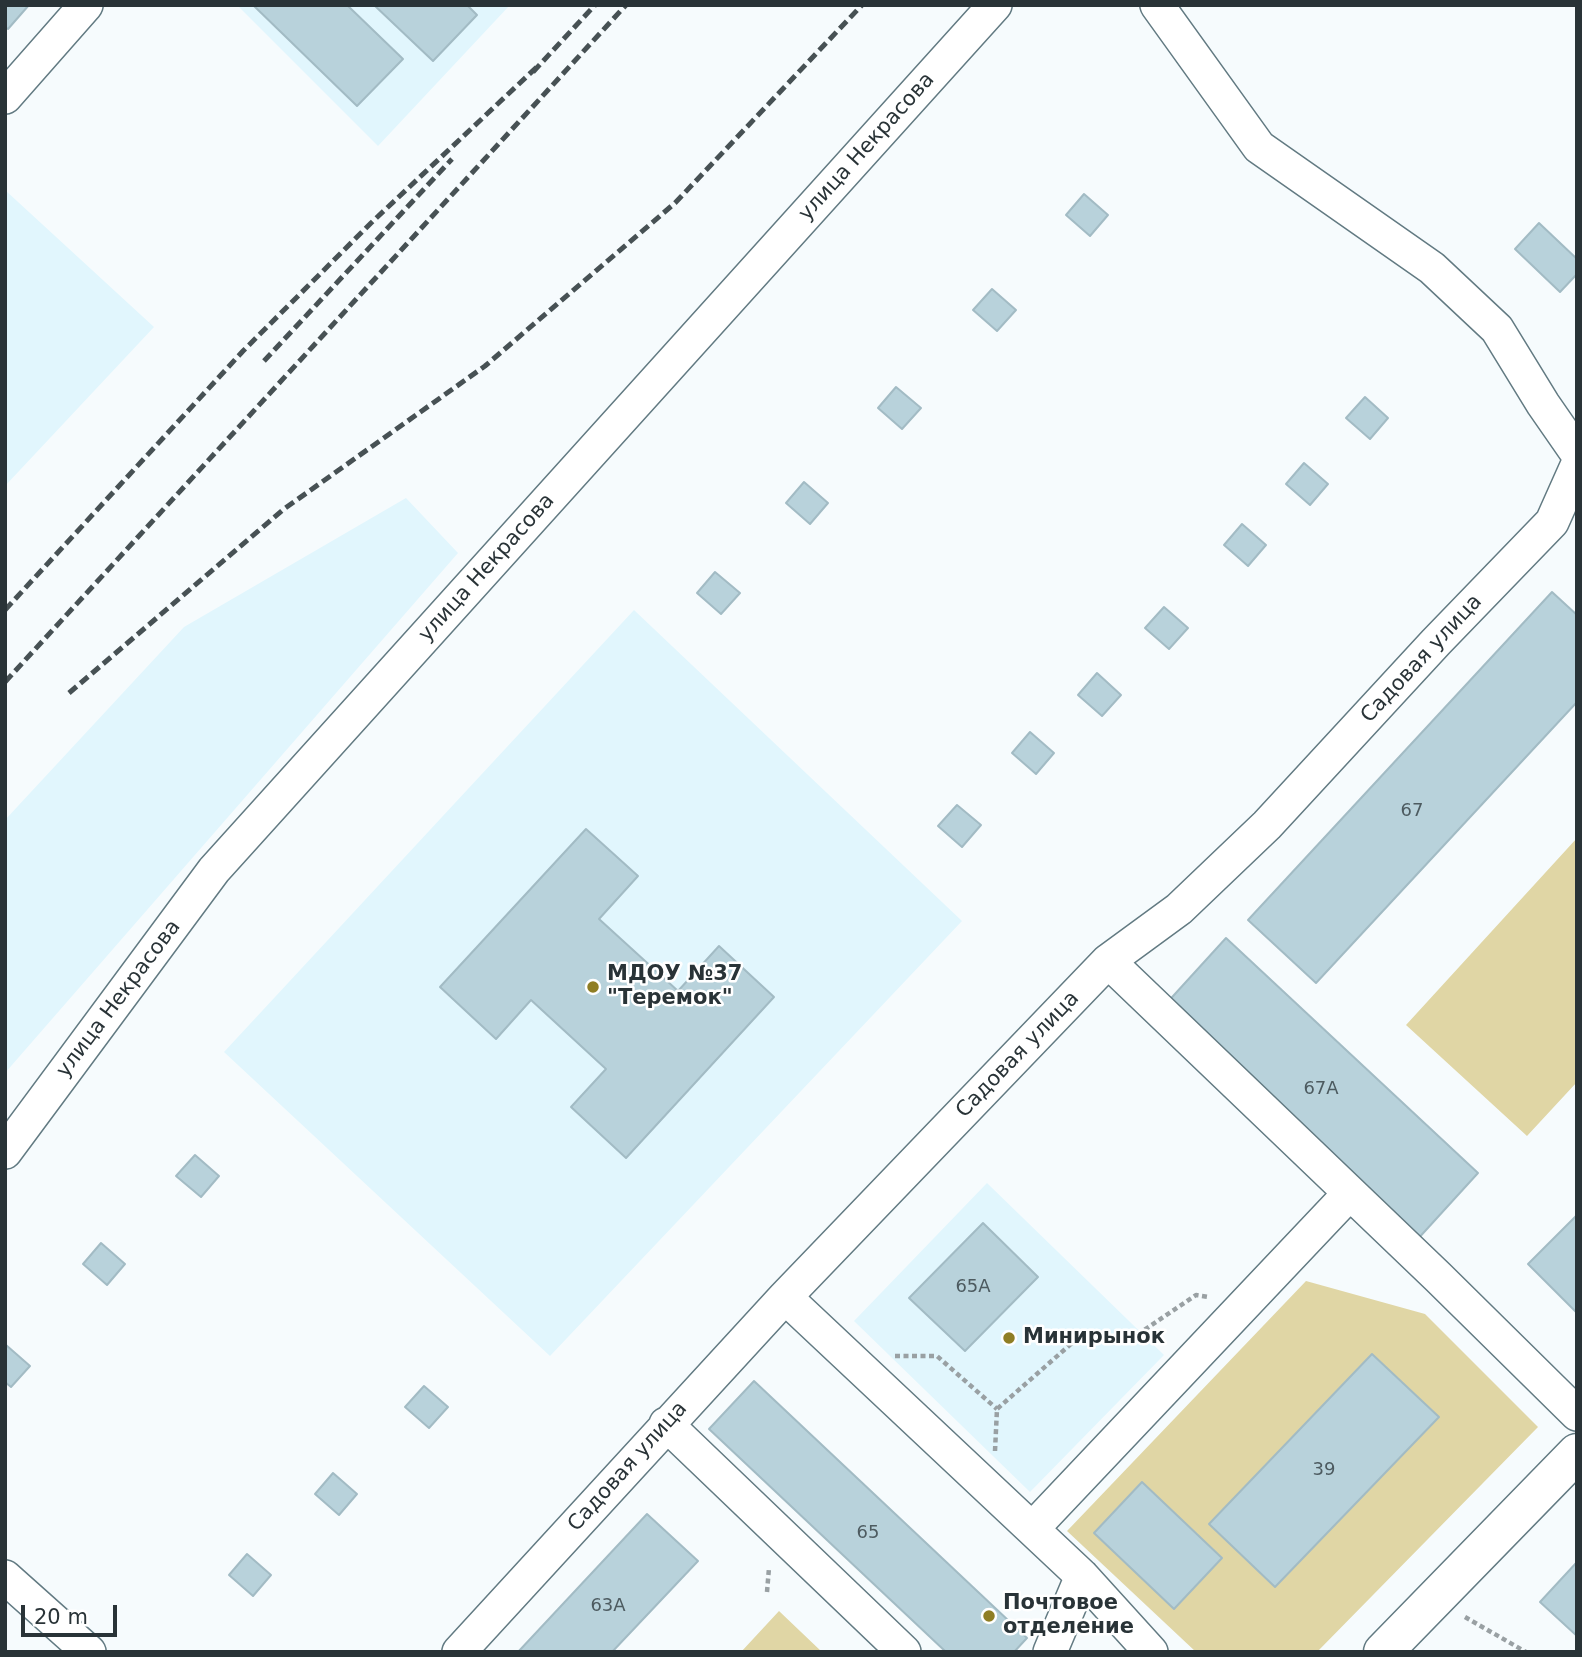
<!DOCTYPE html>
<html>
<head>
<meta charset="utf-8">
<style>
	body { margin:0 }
	#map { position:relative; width:1582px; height:1657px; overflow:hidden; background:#f6fbfd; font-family:"DejaVu Sans",sans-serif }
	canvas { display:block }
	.frame { position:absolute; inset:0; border:7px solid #293337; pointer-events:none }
	.scale { position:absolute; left:21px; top:1605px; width:96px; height:32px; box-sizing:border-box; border:4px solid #293337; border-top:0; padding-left:9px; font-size:21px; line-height:24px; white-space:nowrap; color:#293337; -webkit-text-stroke:5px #fff; paint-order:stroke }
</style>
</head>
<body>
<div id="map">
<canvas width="1582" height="1657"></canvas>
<div class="frame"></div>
<div class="scale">20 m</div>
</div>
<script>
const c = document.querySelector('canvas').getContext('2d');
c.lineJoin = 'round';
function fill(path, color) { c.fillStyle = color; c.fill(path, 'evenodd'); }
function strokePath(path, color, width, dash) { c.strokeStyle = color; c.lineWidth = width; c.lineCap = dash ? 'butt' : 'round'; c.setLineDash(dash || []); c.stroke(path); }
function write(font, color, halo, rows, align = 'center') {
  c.font = font + ' "DejaVu Sans",sans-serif'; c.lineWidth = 5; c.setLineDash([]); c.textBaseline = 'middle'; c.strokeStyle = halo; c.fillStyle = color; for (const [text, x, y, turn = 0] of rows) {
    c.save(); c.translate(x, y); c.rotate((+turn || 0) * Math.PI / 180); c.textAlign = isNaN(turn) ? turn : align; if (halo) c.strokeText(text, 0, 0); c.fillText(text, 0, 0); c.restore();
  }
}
fill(new Path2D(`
	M237 5H510L378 146Z
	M5 190 154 327 5 486Z
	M406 498 458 553 5 1073V820L184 627Z
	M634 610 962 921 550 1356 224 1052Z
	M987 1183 1164 1355 1030 1492 854 1321Z`), '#e1f6fd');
fill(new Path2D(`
	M1577 838V1082L1527 1136 1406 1025Z
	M1306 1281 1425 1314 1538 1427 1317 1652H1196L1067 1531Z
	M779 1611 822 1652H741Z`), '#e0d6a5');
const building = new Path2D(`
	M5 5H29L8 29 5 27Z
	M253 5H347L403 59 357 106Z
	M374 5H467L477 15 433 61Z
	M1084 194 1108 215 1090 236 1066 215Z
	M1539 223 1577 259V274L1560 292 1515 249Z
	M992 289 1016 310 997 331 973 310Z
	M896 387 921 408 902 429 878 408Z
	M1365 397 1388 418 1370 439 1346 418Z
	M1304 463 1328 484 1310 505 1286 484Z
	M804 482 828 503 810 524 786 503Z
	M1242 524 1266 545 1248 566 1224 545Z
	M715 572 740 593 721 614 697 593Z
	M1552 592 1577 615V702L1316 983 1248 920Z
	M1164 607 1188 628 1169 649 1145 628Z
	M1097 673 1121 695 1102 716 1078 695Z
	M1030 732 1054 753 1036 774 1012 753Z
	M957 805 981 825 962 847 938 826Z
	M586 829 638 876 599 919 678 991 719 946 774 997 626 1158 571 1107 606 1069 531 1000 496 1039 440 987Z
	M1226 938 1478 1173 1416 1241 1164 1006Z
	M195 1155 219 1176 201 1197 176 1176Z
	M1577 1215V1313L1528 1264Z
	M983 1223 1038 1277 965 1351 909 1298Z
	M101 1243 125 1264 107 1285 83 1264Z
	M6 1345 30 1366 11 1387 5 1382Z
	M1372 1354 1439 1417 1275 1587 1209 1524Z
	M754 1381 1027 1638 1014 1652H946L709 1429Z
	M424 1386 448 1407 429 1428 405 1407Z
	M333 1473 357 1494 339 1515 315 1494Z
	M1142 1482 1222 1558 1174 1609 1094 1533Z
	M647 1514 698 1561 612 1652H518Z
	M247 1554 271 1575 253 1596 229 1575Z
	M1577 1562V1636L1540 1602Z`);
fill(building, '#b8d2db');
strokePath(building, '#a2bbc4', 2);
const minor = new Path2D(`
	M1157 5 1259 147 1432 268 1497 329 1543 404 1577 453
	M5 97 86 5
	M1108 961 1438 1277 1577 1414
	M5 1152 214 870 995 5
	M785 1297 1082 1576 1151 1652
	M666 1424 904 1652
	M1032 1529 1350 1193
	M5 1577 89 1652
	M459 1652 785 1297 1108 961 1179 909 1267 825 1436 642 1552 522 1577 466
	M1050 1652 1082 1576`);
const major = new Path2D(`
	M1383 1652 1577 1453`);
strokePath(minor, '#627a82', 36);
strokePath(major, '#627a82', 41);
strokePath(new Path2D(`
	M895 1356H937L997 1409
	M995 1451 997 1409 1080 1336 1128 1341 1196 1295 1209 1297
	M767 1592 769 1568
	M1465 1617 1526 1652`), '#99a0a3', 4.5, [5, 3.5]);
strokePath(minor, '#fff', 33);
strokePath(major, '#fff', 38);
strokePath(new Path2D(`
	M533 72 595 5
	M264 361 452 159
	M5 610 243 351 371 223 539 65
	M5 682 626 5
	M69 693 284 509 485 366 675 203 862 5`), '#475154', 5, [10, 5]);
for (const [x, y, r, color] of [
	[593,987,7,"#8f7e24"],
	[1009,1338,7,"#8f7e24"],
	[989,1616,7,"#8f7e24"]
]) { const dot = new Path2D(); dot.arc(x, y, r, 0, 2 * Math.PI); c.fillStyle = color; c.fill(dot); strokePath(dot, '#fff', 2.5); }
write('18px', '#4d5b60', null, [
	["67",1412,811],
	["67А",1321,1089],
	["65А",973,1287],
	["39",1324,1470],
	["65",868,1533],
	["63А",608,1606]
]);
write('21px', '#293337', '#fff', [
	["улица Некрасова",867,147,-48],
	["улица Некрасова",487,568,-48],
	["Садовая улица",1422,659,-47],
	["улица Некрасова",119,999,-53],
	["Садовая улица",1018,1055,-46],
	["Садовая улица",628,1467,-48]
]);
write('bold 21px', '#293337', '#fff', [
	["МДОУ №37",607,975],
	["\"Теремок\"",607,999],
	["Минирынок",1023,1338],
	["Почтовое",1003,1604],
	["отделение",1003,1628]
], 'left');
</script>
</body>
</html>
